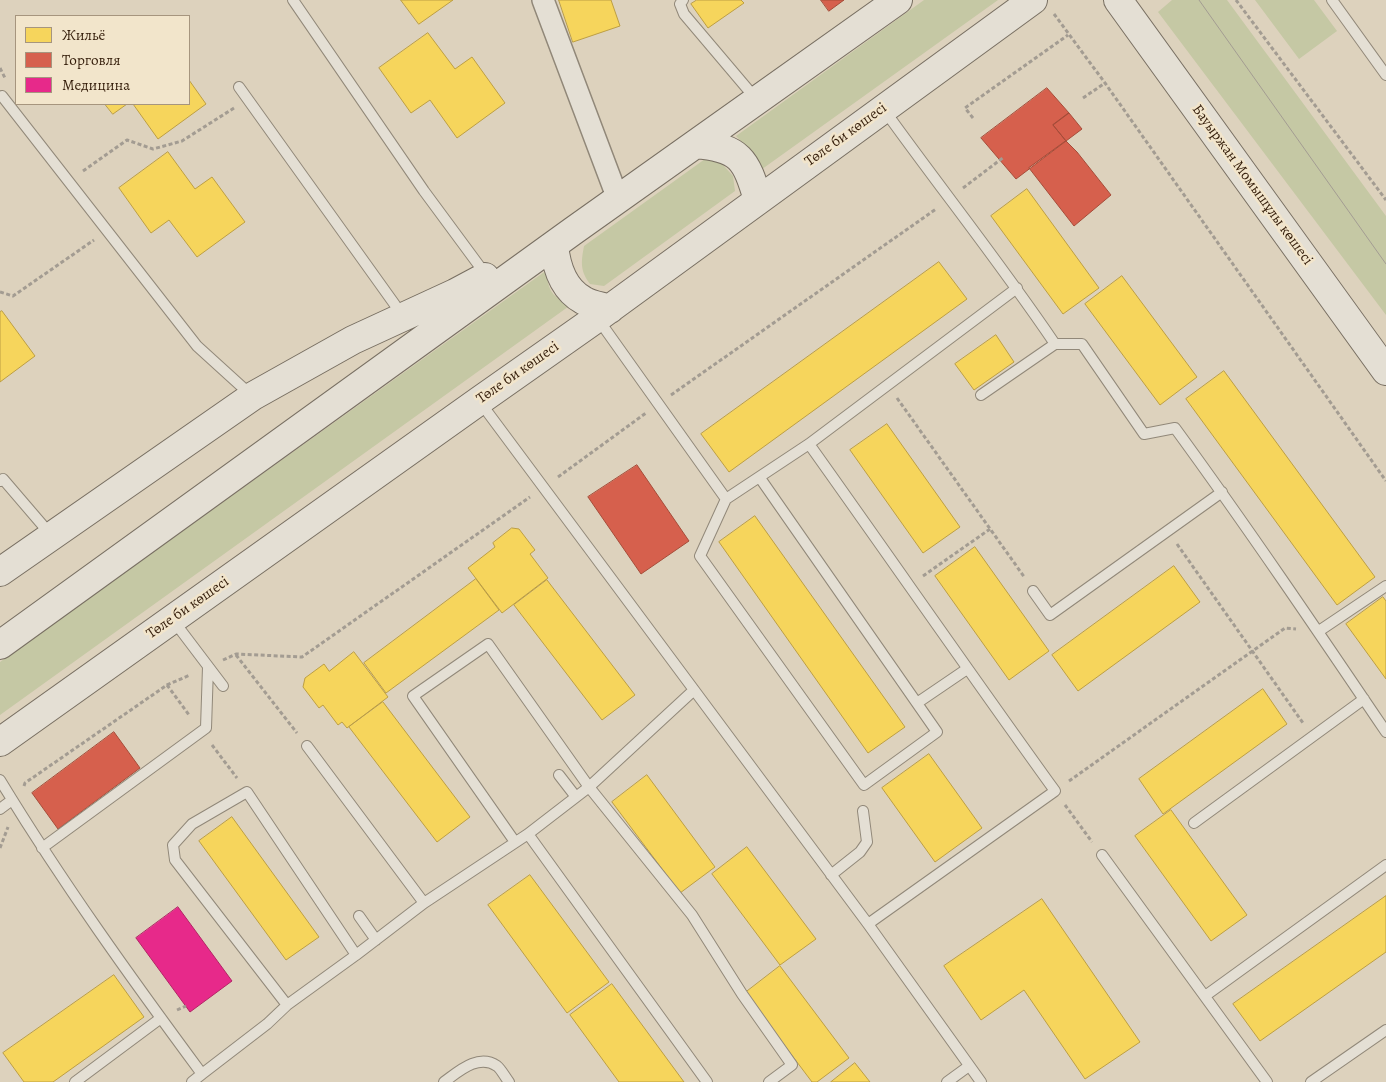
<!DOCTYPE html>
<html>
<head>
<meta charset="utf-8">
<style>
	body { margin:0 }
	#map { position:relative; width:1386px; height:1082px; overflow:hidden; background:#ddd2bd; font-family:Alegreya,serif }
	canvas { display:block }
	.legend { position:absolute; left:15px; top:15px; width:175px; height:90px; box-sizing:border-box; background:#f2e5cb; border:1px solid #a6957e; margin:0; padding:6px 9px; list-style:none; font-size:15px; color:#341d0a }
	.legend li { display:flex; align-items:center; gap:10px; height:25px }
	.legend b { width:25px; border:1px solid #a6957e }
</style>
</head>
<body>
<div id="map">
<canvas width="1386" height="1082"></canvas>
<ul class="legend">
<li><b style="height:14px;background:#f6d55c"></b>Жильё</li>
<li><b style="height:14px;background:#d6604d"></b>Торговля</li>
<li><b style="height:14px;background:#e7298a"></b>Медицина</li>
</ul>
</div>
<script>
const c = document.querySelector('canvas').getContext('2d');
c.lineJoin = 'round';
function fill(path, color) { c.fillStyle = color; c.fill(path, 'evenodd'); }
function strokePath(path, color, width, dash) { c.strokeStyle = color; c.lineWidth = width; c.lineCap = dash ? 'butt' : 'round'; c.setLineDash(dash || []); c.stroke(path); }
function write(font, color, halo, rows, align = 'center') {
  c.font = font + ' Alegreya,serif'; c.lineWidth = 5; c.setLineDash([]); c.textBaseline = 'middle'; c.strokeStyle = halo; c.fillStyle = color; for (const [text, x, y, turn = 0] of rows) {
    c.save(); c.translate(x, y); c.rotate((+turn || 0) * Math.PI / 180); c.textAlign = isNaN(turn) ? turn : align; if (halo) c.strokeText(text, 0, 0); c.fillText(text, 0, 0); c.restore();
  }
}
fill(new Path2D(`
	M924 0H998L758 172 750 151 736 136Z
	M1172 0H1227L1386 216V315L1158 12Z
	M1255 0H1314L1337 31 1299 59Z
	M715 156 733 176 735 191 604 286 590 284C580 271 581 262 584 246L705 159Z
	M547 270C547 289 552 299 572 304L0 715V662Z`), '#c5c8a4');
const homes = new Path2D(`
	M401 0H453L419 24Z
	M559 0H611L620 26 573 42Z
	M697 0H741L744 3 708 28 691 4Z
	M428 33 455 69 472 57 505 103 457 138 430 100 411 113 379 68Z
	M189 80 206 104 158 139 133 104H189Z
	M105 104H127L113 114Z
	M168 152 195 189 212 177 245 222 197 257 169 220 151 233 119 188Z
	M1027 189 1099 288 1063 314 991 216Z
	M939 262 967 299 729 472 701 434Z
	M1122 276 1197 377 1160 405 1085 304Z
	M2 311 35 356 0 382V312Z
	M996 335 1014 362 974 390 955 364Z
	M1224 371 1375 577 1337 605 1186 399Z
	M887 424 960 527 923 553 850 450Z
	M755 516 905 727 868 753 719 542Z
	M512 528 519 529 535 550 530 554 548 578 502 613 468 568 495 547 493 543Z
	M975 547 1049 651 1009 680 935 576Z
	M1174 566 1200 602 1078 691 1052 655Z
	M476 579 499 610 386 693 364 663Z
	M547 580 635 695 602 720 514 605Z
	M1383 597 1386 601V679L1346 624Z
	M354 652 388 697 347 728 342 722 338 725 323 705 319 708 303 687 305 678 324 664 329 671Z
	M1263 689 1287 724 1163 814 1139 779Z
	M383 702 470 817 437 842 349 727Z
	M929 754 982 828 935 862 882 788Z
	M647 775 715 867 680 893 612 802Z
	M1171 810 1247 915 1211 941 1135 836Z
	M232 817 319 937 286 960 199 841Z
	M747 847 816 939 780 965 712 874Z
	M530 875 609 982 567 1013 488 905Z
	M1386 896V952L1260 1041 1233 1004Z
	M1042 899 1140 1042 1085 1079 1024 990 981 1020 944 966Z
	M780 966 849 1058 817 1082H812L745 993Z
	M114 975 144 1017 53 1082H24L3 1053Z
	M612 984 684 1082H619L570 1015Z
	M855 1063 870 1082H831Z`);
fill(homes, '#f6d55c');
strokePath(homes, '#bc9e43', 1);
const shops = new Path2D(`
	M821 0H844L829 11Z
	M1047 88 1069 113 1053 125 1066 141 1016 179 981 138Z
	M1069 113 1082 129 1066 141 1053 125Z
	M1066 141 1077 152 1111 195 1074 226 1029 168Z
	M637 465 689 541 641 574 588 497Z
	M114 732 140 768 58 829 32 793Z`);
fill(shops, '#d6604d');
strokePath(shops, '#a54c39', 1);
const health = new Path2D(`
	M178 907 232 981 190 1012 136 938Z`);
fill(health, '#e7298a');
strokePath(health, '#b12564', 1);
const lane = new Path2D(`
	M293 0 424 191 486 275
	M683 0 680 4 684 14 756 99
	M1332 0 1386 75
	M239 87 403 316
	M2 96 197 346 252 396
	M885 111C941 189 1001 264 1055 344H1082L1144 434 1175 428C1248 528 1317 630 1386 732
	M598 319 726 499
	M981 395 1055 344
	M480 402 868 924 981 1082
	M809 444C891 559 972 676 1055 791L868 924
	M760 478 937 732 864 785 700 556 726 499 809 444 1017 288
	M0 481 3 479 51 535
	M1033 591 1050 615 1222 492
	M173 620 223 686
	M1319 631 1386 586
	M694 690 589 787 692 915 742 994 792 1065 769 1082
	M917 703 967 669
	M307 746 424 903
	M559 775 576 797
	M0 780C62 882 131 978 202 1074L192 1082
	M0 809 12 800
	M1194 823 1364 699
	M515 842 413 696 488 644 589 787 528 834 707 1082
	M42 848 206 728 208 667
	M1102 855 1267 1082
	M831 875 860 852 867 842 863 811
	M359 916 376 940
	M1205 996 1386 865
	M287 1005 175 860 173 845 192 824 247 792 356 955
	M202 1074 267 1024 287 1005 356 955 424 903 528 834
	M75 1082 161 1018
	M444 1082C458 1072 478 1053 497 1066 501 1069 505 1077 509 1082
	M947 1082 969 1066
	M1311 1082 1386 1030`);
const street = new Path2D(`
	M543 0 618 199`);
const secondary = new Path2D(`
	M1118 0 1386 371
	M696 144C740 148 746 159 758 200
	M554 245C556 265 563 289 583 300 590 305 601 306 610 309
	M0 572 253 396 353 340 455 293 485 277
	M0 645 573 231 898 0
	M0 742 479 401 597 318 1033 0`);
strokePath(lane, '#918879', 12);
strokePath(street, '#918879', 24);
strokePath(secondary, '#786f62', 30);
strokePath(new Path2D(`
	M1236 0 1386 200
	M1054 14 1105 83 1386 481
	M0 68 5 78
	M1083 98 1105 83
	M973 118 965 108 1068 35
	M83 171 127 140 153 149 182 141 234 108
	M963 188 1004 157
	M0 292 13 296 94 240
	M671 395 936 209
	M897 398 1025 578
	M558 477 646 413
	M1177 544 1303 723
	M923 576 990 529
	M236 655 297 733
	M223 660 236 654 302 657 530 497
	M167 685 189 715
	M212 745 237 778
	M1069 781 1285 628 1296 629
	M24 786 25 783 167 685 190 675
	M1065 805 1092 842
	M0 848 8 827
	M177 1010 186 1006`), '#a39c92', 3, [4, 2.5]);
strokePath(lane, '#e4dfd4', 10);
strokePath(street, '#e4dfd4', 21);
strokePath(secondary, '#e4dfd4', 28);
strokePath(new Path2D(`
	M1199 0 1386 264`), '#a39c92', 1);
write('15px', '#341d0a', '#f2e5cb', [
	["Төле би көшесі",846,135,-36],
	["Бауыржан Момышұлы көшесі",1252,185,54],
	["Төле би көшесі",518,373,-35],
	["Төле би көшесі",188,608,-35]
]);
</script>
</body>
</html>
